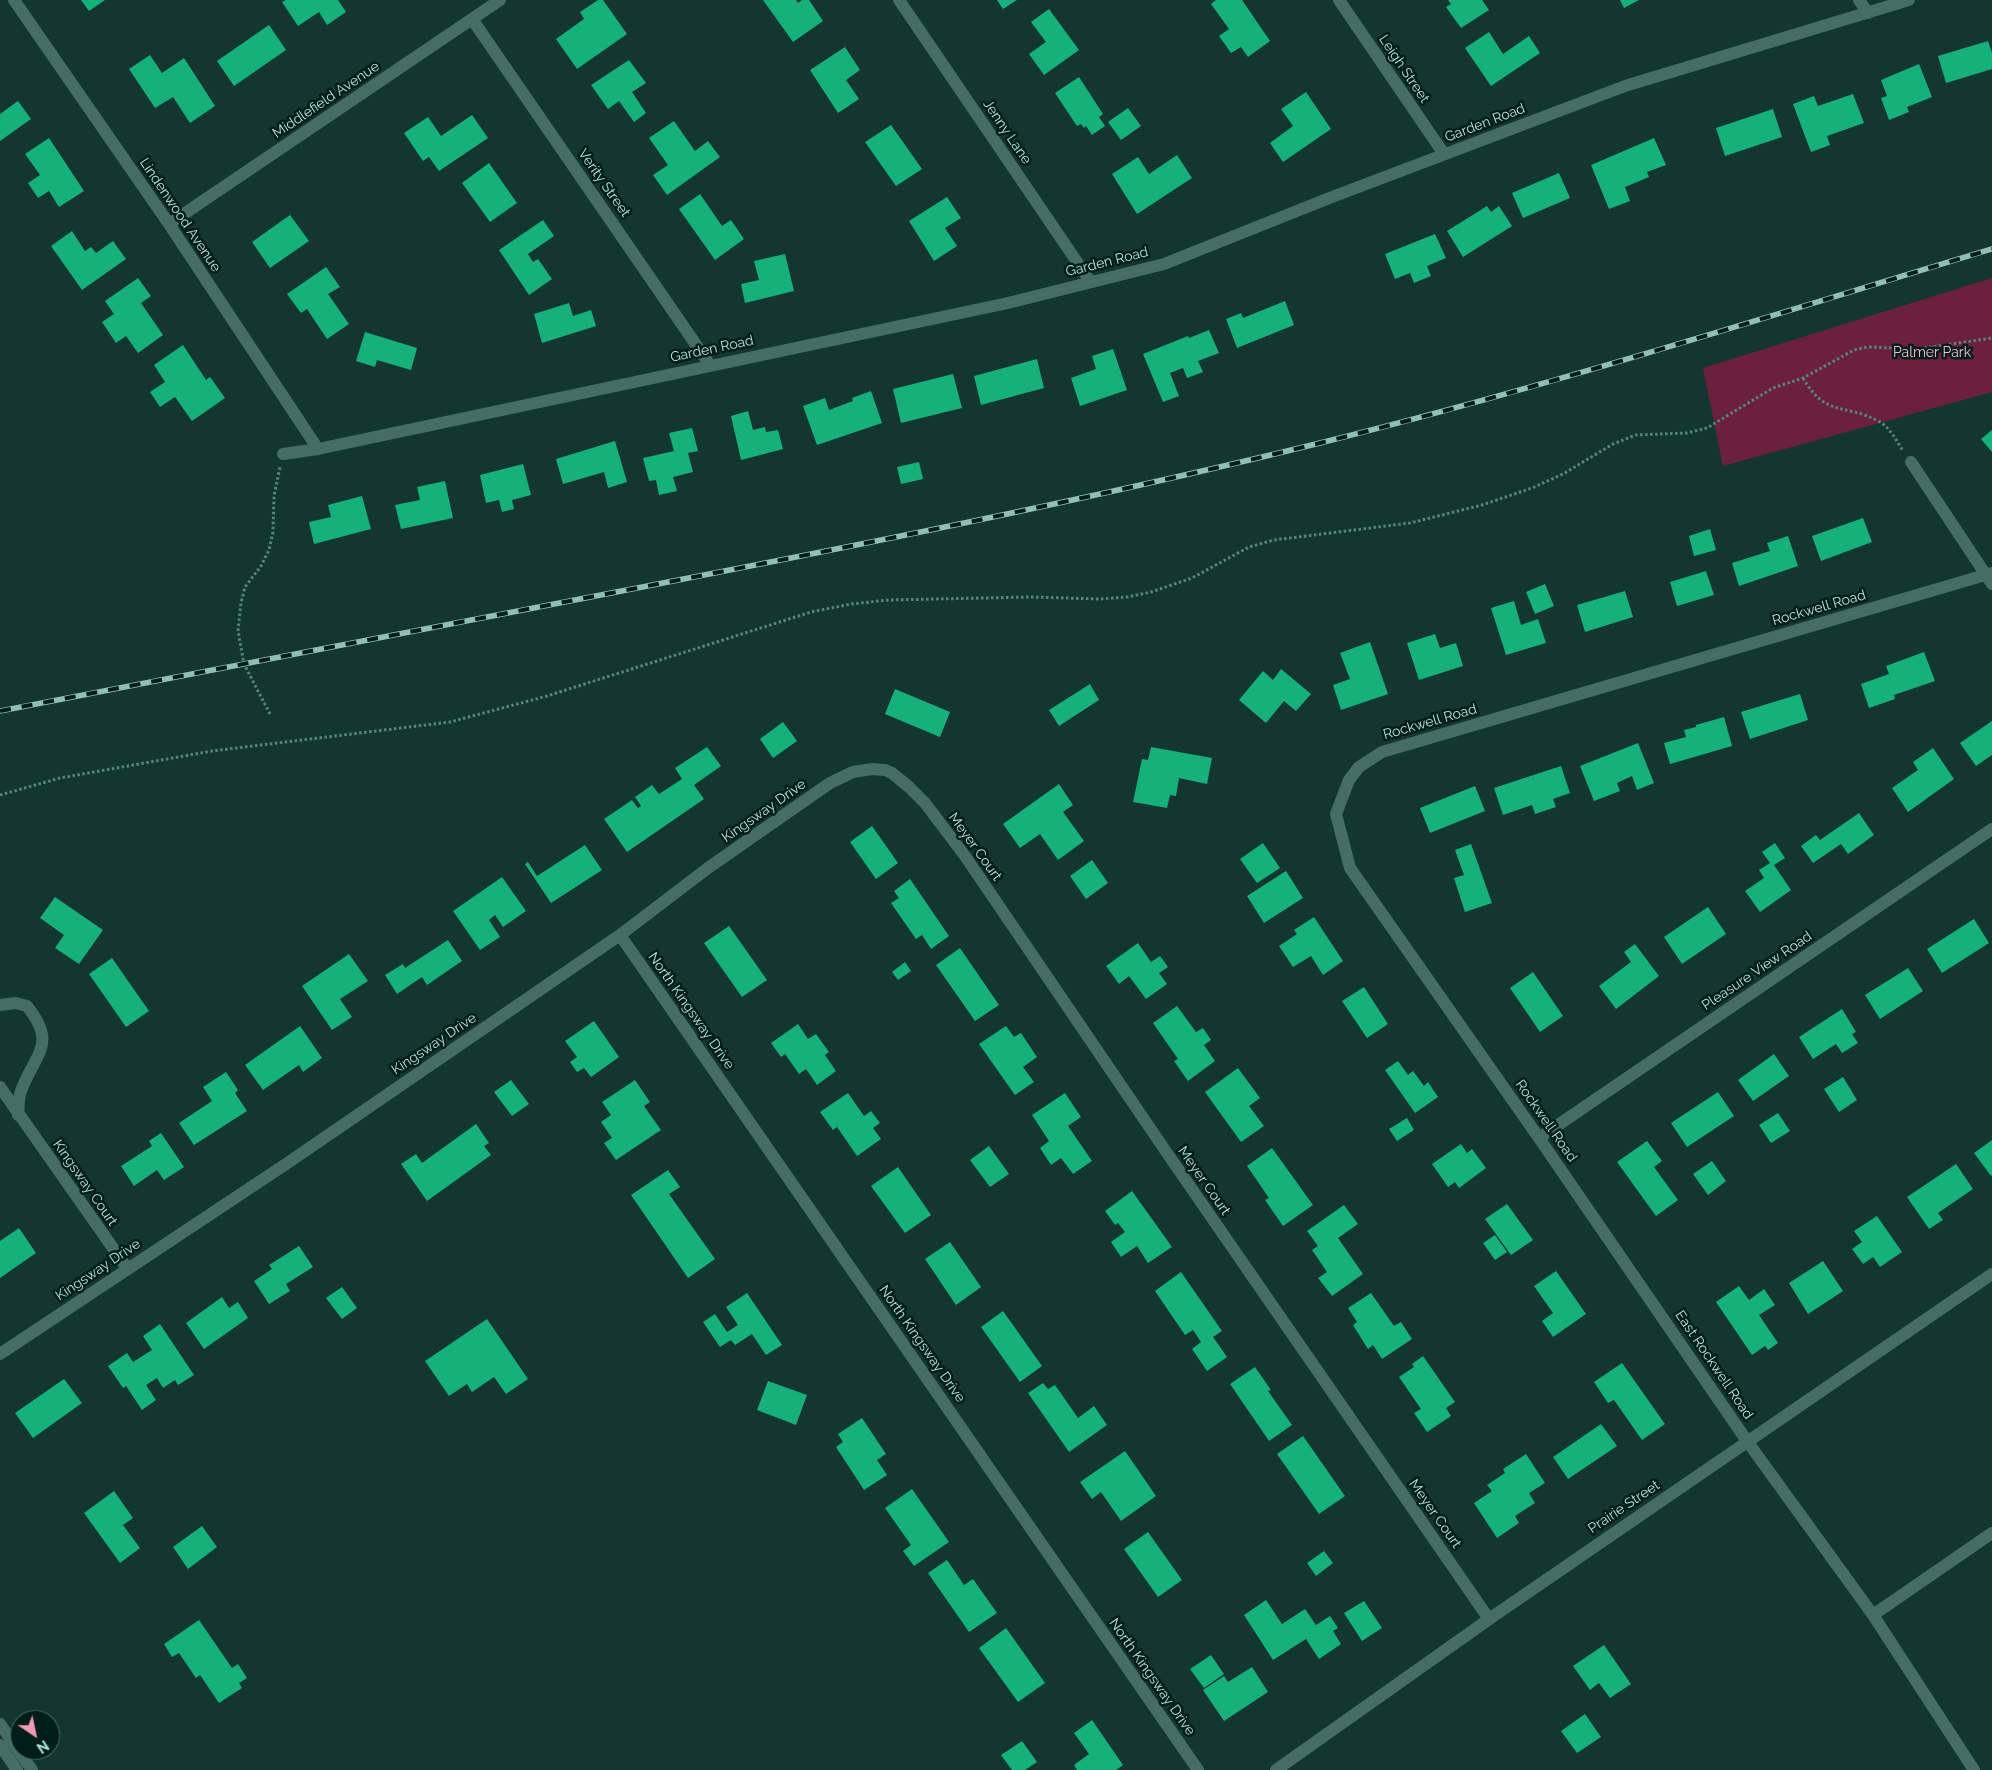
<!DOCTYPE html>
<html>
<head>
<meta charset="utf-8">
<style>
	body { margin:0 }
	#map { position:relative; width:1992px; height:1770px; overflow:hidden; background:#133631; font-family:Raleway,sans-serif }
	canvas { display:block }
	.north { position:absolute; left:10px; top:1710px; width:50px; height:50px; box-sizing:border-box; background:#001d19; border:1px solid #476c66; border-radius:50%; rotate:146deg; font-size:14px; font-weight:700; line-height:20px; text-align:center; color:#b2e3d9 }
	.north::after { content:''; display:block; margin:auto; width:18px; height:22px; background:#f19ab2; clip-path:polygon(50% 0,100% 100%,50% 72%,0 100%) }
</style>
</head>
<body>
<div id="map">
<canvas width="1992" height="1770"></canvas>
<div class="north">N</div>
</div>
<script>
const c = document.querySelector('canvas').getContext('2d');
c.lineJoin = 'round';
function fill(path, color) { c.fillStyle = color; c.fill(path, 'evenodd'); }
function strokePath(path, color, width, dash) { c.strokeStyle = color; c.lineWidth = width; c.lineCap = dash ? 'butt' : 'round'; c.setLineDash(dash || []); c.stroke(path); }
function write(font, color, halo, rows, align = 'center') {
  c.font = font + ' Raleway,sans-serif'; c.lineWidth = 5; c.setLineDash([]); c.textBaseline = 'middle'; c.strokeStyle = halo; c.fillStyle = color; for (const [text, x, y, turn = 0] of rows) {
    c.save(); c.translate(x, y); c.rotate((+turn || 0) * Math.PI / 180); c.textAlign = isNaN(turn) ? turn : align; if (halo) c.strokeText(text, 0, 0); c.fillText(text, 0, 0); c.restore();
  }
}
fill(new Path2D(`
	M1992 278V392L1723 466 1703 368Z`), '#6b213b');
fill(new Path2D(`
	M81 0H105L89 11Z
	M286 0H338L346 12 327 25 319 12 298 26 282 2Z
	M598 0H603L627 34 577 69 556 39 584 19 580 12Z
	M763 0H796L798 3 802 0H809L823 21 793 42Z
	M997 0H1017L1003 9Z
	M1216 0H1242L1270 41 1248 57 1241 47 1231 53 1219 36 1229 29 1211 4Z
	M1448 0H1482L1489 10 1461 28 1446 7 1451 4Z
	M1620 0H1639L1624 8Z
	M1049 9 1079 50 1044 75 1029 54 1046 42 1031 22Z
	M269 25 286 50 234 86 217 61Z
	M1489 32 1503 54 1529 36 1540 53 1491 86 1465 48Z
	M1988 41 1992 53V69L1946 83 1938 56Z
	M845 47 860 70 846 80 859 99 838 113 810 70Z
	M150 55 162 73 184 58 215 106 190 123 173 97 155 108 129 69Z
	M629 60 646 83 632 92 646 113 634 122 619 101 608 109 591 85Z
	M1919 64 1932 97 1907 107 1909 112 1889 120 1881 98 1887 96 1881 80Z
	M1079 77 1103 114 1099 117 1105 126 1092 135 1086 126 1084 128 1081 124 1077 126 1055 93Z
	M1306 92 1331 129 1283 162 1270 143 1293 126 1281 109Z
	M1853 94 1864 123 1827 136 1830 145 1811 152 1793 104 1814 96 1818 106Z
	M18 101 31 119 0 141V114Z
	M1128 108 1141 126 1121 140 1108 122Z
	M1773 109 1782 137 1725 156 1716 128Z
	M472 115 488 138 439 171 429 157 423 161 404 133 428 117 441 136Z
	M674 121 695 151 708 141 720 157 667 195 653 175 668 165 649 138Z
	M891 125 922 169 896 186 865 142Z
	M49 138 84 191 59 207 49 191 38 198 28 183 40 175 25 154Z
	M1654 138 1666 165 1647 172 1649 177 1625 187 1630 201 1609 209 1591 165Z
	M1177 155 1192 178 1137 214 1112 174 1138 157 1149 174Z
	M489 163 517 203 490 222 462 183Z
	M1559 173 1570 198 1523 218 1512 193Z
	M700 194 722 226 731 220 744 239 715 260 679 209Z
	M947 197 961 218 945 228 957 246 934 261 909 221Z
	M1487 206 1491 212 1499 206 1512 226 1463 257 1447 231Z
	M290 215 309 241 270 268 252 242Z
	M543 220 554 236 528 254 533 262 538 259 552 279 529 295 499 250Z
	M72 231 85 251 91 247 96 253 113 241 126 259 82 290 51 246Z
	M1435 234 1446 258 1427 266 1431 276 1414 283 1410 273 1395 279 1385 254Z
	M785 254 794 291 745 303 741 284 759 280 754 261Z
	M326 267 340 287 328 294 349 324 327 339 307 309 301 313 287 294Z
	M138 278 151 296 141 303 163 335 138 353 126 336 116 343 102 322 114 314 105 301Z
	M1285 301 1294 325 1237 348 1226 319 1241 313 1243 318Z
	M569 303 573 316 591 310 596 326 542 343 534 314Z
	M1209 330 1219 353 1198 361 1203 372 1187 378 1183 368 1170 373 1179 396 1163 402 1143 354 1188 336 1189 338Z
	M365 332 417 348 411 370 377 360 375 367 356 361Z
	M183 345 206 380 210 377 225 398 192 421 175 397 160 407 150 392 165 382 154 365Z
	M1113 349 1127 390 1080 406 1071 378 1096 369 1092 356Z
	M1037 359 1044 388 981 405 974 376Z
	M953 374 962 408 901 423 893 389Z
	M871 391 882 423 817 445 803 406 825 398 829 410 853 401 852 398Z
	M748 411 753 430 765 427 766 432 778 430 783 449 741 460 731 416Z
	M692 428 698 451 688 453 693 472 673 477 677 491 659 495 656 480 649 481 643 458 674 451 669 433Z
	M1992 430V452L1981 439Z
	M615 441 627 482 608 488 604 472 563 484 556 459Z
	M919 462 923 479 901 484 897 467Z
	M523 464 531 495 512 500 514 509 502 512 499 500 486 503 480 475Z
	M445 481 453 518 401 529 395 505 420 500 417 487Z
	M362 496 371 529 314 544 309 522 331 517 328 505Z
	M1863 518 1872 542 1821 561 1812 536Z
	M1710 529 1716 550 1694 556 1689 536Z
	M1788 536 1798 566 1739 586 1732 563 1770 551 1767 543Z
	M1706 571 1714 595 1677 606 1670 582Z
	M1545 584 1554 606 1535 614 1526 592Z
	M1625 591 1633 617 1585 632 1577 605Z
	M1514 601 1521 625 1538 619 1546 643 1506 655 1491 608Z
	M1435 634 1440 648 1456 643 1463 666 1419 680 1407 643Z
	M1370 642 1388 694 1341 710 1333 685 1350 679 1340 653Z
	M1924 652 1935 681 1894 695 1895 699 1869 708 1861 684 1889 674 1886 666Z
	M1281 669 1311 694 1296 711 1284 701 1266 723 1239 700 1263 671 1273 680Z
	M1090 684 1099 700 1059 726 1049 710Z
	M895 689 950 712 940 737 885 714Z
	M1800 694 1808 720 1750 739 1741 712Z
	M1724 717 1732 746 1670 764 1664 743 1686 737 1684 730 1696 727V725Z
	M1992 721V755L1976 766 1960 743Z
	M783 722 797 741 773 758 760 739Z
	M1638 743 1654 783 1637 790 1632 776 1617 783 1620 791 1594 801 1580 766Z
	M707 747 721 766 694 785 704 799 627 852 604 819 632 800 638 808 641 806 635 797 652 785 659 794 682 779 675 768Z
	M1151 747 1212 758 1207 784 1179 778 1176 796 1170 795 1167 808 1133 802 1142 759 1148 760Z
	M1933 748 1954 779 1908 812 1892 788 1918 770 1913 762Z
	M1561 766 1570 793 1553 799 1556 807 1535 814 1532 805 1503 815 1494 788Z
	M1059 784 1073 805 1063 812 1084 841 1058 860 1040 834 1020 848 1003 824Z
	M1475 786 1485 811 1430 833 1420 808Z
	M1859 813 1874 835 1848 854 1841 844 1813 863 1801 846 1816 835 1820 840Z
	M872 826 898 863 876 879 850 842Z
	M1263 843 1280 868 1257 883 1240 859Z
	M1775 843 1785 858 1774 865 1791 890 1760 912 1745 891 1764 878 1759 870 1770 863 1762 852Z
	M1471 844 1492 903 1465 912 1454 878 1464 875 1455 850Z
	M585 845 602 870 551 903 525 864 528 862 537 876Z
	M1092 860 1108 883 1086 899 1070 876Z
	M1286 871 1303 898 1264 923 1247 896Z
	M502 877 526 911 503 927 495 915 489 920 500 937 480 950 453 911Z
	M910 879 949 936 931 949 922 935 916 939 891 903 899 898 894 891Z
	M55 897 103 930 79 964 55 948 64 935 40 918Z
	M1708 907 1726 934 1682 964 1664 937Z
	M1314 917 1343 961 1323 975 1311 956 1293 967 1279 946 1297 934 1294 930Z
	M1974 919 1989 943 1942 973 1927 949Z
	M729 926 767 980 742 997 704 943Z
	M448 940 462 961 427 985 422 977 397 994 385 975 403 964 405 968Z
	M1138 943 1151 962 1160 956 1168 967 1159 973 1167 984 1146 999 1129 976 1119 984 1106 966Z
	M1635 944 1659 976 1616 1009 1599 986 1631 962 1624 952Z
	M960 948 999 1005 975 1021 936 965Z
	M349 954 368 981 340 999 352 1017 332 1030 302 986Z
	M112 958 149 1011 126 1027 89 974Z
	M905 962 911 971 898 980 892 972Z
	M1908 968 1923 991 1880 1019 1865 995Z
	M1533 972 1563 1016 1540 1032 1510 988Z
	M1364 987 1388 1024 1367 1038 1342 1001Z
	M1177 1006 1196 1032 1203 1028 1211 1040 1204 1045 1215 1061 1188 1081 1174 1061 1178 1059 1153 1023Z
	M1842 1009 1856 1032 1852 1034 1858 1043 1842 1053 1836 1044 1813 1059 1799 1037Z
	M594 1021 619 1057 591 1077 584 1068 577 1072 570 1062 577 1057 565 1041Z
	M798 1024 808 1039 816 1034 829 1052 825 1055 836 1071 817 1085 806 1069 799 1074 785 1054 781 1057 771 1043Z
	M300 1026 322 1058 303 1072 299 1065 263 1090 245 1065Z
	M1006 1026 1014 1037 1021 1033 1037 1057 1023 1067 1034 1082 1015 1095 979 1044Z
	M1774 1054 1789 1076 1753 1101 1738 1080Z
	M1398 1061 1408 1075 1413 1071 1424 1086 1428 1082 1438 1097 1415 1113 1385 1070Z
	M1238 1068 1260 1098 1249 1106 1264 1126 1241 1142 1205 1092Z
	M226 1072 238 1090 235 1093 247 1111 194 1145 179 1123 212 1101 203 1087Z
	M1843 1077 1857 1100 1839 1112 1824 1089Z
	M511 1080 529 1104 512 1116 494 1092Z
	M635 1080 650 1102 644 1106 661 1130 616 1160 604 1143 612 1138 601 1122 611 1115 602 1102Z
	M1718 1092 1734 1116 1687 1147 1671 1123Z
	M848 1093 864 1116 871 1111 880 1123 873 1128 881 1139 857 1156 837 1127 833 1130 820 1112Z
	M1065 1093 1081 1117 1068 1126 1092 1161 1073 1174 1061 1158 1051 1165 1040 1148 1049 1141 1032 1115Z
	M1778 1113 1790 1131 1771 1143 1759 1125Z
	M1407 1118 1414 1130 1397 1141 1389 1129Z
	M476 1124 489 1143 484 1146 491 1155 427 1201 401 1164 416 1154 422 1163Z
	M161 1133 184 1167 164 1180 157 1170 134 1186 121 1166 152 1146 149 1141Z
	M1992 1140V1175L1991 1176 1974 1153Z
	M1647 1141 1662 1161 1654 1167 1678 1200 1656 1216 1617 1162Z
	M1461 1144 1467 1153 1472 1149 1486 1168 1459 1188 1455 1182 1448 1187 1432 1164Z
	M989 1146 1009 1174 990 1187 970 1160Z
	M1272 1148 1313 1205 1283 1226 1265 1200 1269 1198 1247 1166Z
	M1712 1161 1726 1181 1708 1195 1693 1174Z
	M1956 1164 1973 1189 1938 1213 1943 1220 1929 1229 1907 1197Z
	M898 1167 931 1215 905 1233 871 1186Z
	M668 1170 680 1187 669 1194 715 1259 688 1278 631 1195Z
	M1132 1191 1172 1247 1148 1263 1137 1246 1121 1257 1111 1242 1125 1232 1118 1223 1115 1225 1105 1211Z
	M1507 1204 1533 1240 1511 1255 1485 1219Z
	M1344 1205 1358 1224 1338 1238 1363 1274 1332 1296 1318 1278 1327 1272 1312 1250 1318 1246 1307 1231Z
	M1877 1216 1902 1252 1880 1267 1873 1257 1863 1264 1852 1249 1862 1242 1854 1231Z
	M19 1228 36 1253 0 1278V1241Z
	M1495 1235 1507 1252 1495 1260 1483 1243Z
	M950 1242 981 1287 956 1305 925 1259Z
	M299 1246 313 1267 286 1284 290 1291 269 1304 254 1281 272 1269 269 1265Z
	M1823 1261 1843 1291 1808 1314 1789 1283Z
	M1556 1271 1586 1314 1553 1337 1542 1321 1553 1313 1534 1286Z
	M1181 1272 1222 1331 1213 1337 1227 1357 1207 1371 1192 1349 1201 1342 1193 1330 1185 1335 1155 1291Z
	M1739 1286 1749 1300 1764 1289 1775 1305 1759 1315 1778 1343 1768 1350 1765 1346 1752 1355 1716 1302Z
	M342 1287 357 1308 342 1319 326 1298Z
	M747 1293 782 1345 766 1355 752 1334 735 1345 731 1340 720 1347 703 1322 715 1314 727 1332 738 1325 726 1307Z
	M1371 1293 1394 1326 1401 1322 1412 1339 1382 1359 1373 1345 1368 1349 1353 1325 1357 1322 1348 1308Z
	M222 1297 229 1308 238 1302 248 1318 204 1349 186 1323Z
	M1003 1311 1042 1366 1020 1382 981 1327Z
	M487 1319 528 1379 506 1394 494 1377 472 1392 467 1384 449 1396 425 1361Z
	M160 1324 194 1375 178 1385 175 1380 163 1388 157 1378 146 1385 156 1400 142 1410 126 1386 123 1388 108 1366 127 1353 133 1362 152 1350 143 1336Z
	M1423 1356 1455 1402 1446 1408 1451 1416 1427 1432 1414 1413 1421 1409 1399 1377 1414 1367 1412 1364Z
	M1622 1363 1665 1424 1642 1440 1614 1400 1608 1403 1594 1382Z
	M1255 1367 1271 1390 1268 1391 1292 1425 1269 1441 1230 1384Z
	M64 1379 82 1403 33 1438 15 1413Z
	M768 1381 807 1395 796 1425 757 1410Z
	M1043 1383 1048 1389 1055 1385 1078 1418 1094 1406 1107 1425 1069 1452 1028 1393Z
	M862 1418 886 1454 877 1460 887 1475 864 1490 836 1447 843 1442 838 1434Z
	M1601 1424 1617 1446 1568 1479 1553 1457Z
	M1303 1436 1345 1496 1319 1514 1277 1454Z
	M1125 1451 1156 1496 1121 1521 1101 1492 1092 1499 1080 1482Z
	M1526 1454 1545 1483 1529 1493 1535 1503 1515 1516 1519 1523 1497 1538 1474 1503 1492 1491 1487 1485 1505 1473 1503 1469Z
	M912 1489 949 1542 914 1566 903 1551 911 1545 885 1508Z
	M114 1491 133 1518 123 1525 140 1548 120 1563 84 1513Z
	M202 1526 217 1547 188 1569 173 1547Z
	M1148 1532 1182 1580 1158 1597 1124 1549Z
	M1324 1551 1333 1563 1316 1576 1307 1563Z
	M947 1560 964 1585 973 1579 997 1613 969 1632 928 1573Z
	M1266 1600 1282 1624 1305 1609 1316 1625 1330 1616 1338 1628 1333 1631 1341 1644 1319 1659 1306 1639 1273 1660 1244 1615Z
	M1364 1601 1382 1628 1362 1641 1344 1613Z
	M199 1620 232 1668 238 1664 247 1678 239 1683 242 1688 219 1703 200 1675 196 1678 179 1653 172 1657 164 1644Z
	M1006 1628 1045 1683 1018 1702 979 1648Z
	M1604 1645 1631 1684 1610 1698 1599 1683 1590 1690 1573 1666Z
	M1211 1655 1224 1674 1204 1688 1190 1669Z
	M1252 1667 1268 1692 1224 1721 1203 1690 1224 1676 1228 1682Z
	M1585 1714 1601 1737 1577 1753 1561 1731Z
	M1092 1720 1123 1765 1116 1770H1077L1074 1765 1089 1754 1074 1733Z
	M1022 1741 1037 1762 1025 1770H1012L1001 1755Z`), '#16b07a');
strokePath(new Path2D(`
	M1803 378C1826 418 1845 403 1878 421 1890 427 1896 440 1903 451
	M270 714 244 664 238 631 241 603 245 587 261 566 269 550 273 532 274 496 280 467
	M0 795 60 778 212 751 450 722 547 696 811 612 851 604 889 600 1031 597 1100 599 1127 597 1151 592 1192 578 1249 547 1274 540 1410 523 1482 505 1532 488 1563 474 1613 444 1636 435 1687 433 1707 428 1773 388 1803 378 1854 350 1868 347 1918 349 1992 338`), '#5a837c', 3, [2.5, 2.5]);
strokePath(new Path2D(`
	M14 0 169 224 318 449
	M899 0 1090 281
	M1339 0 1444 154
	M1859 0 1868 13
	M472 19 710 365
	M169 224 500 0
	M283 454 318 449 1008 303 1164 264 1332 197 1625 86 1909 0
	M1911 462 1992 584
	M1992 573 1382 752 1359 767 1349 780 1336 814 1350 868 1539 1138 1747 1441 1873 1615 1992 1533
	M620 935 1198 1770
	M0 1005 16 1003 27 1006C58 1045 35 1053 21 1091 18 1098 19 1107 18 1115
	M0 1087 127 1268
	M1539 1138 1992 829
	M0 1354 289 1162 620 935 708 868 830 783 853 772 872 769 885 770 892 773 909 787 925 803 965 856 1167 1153 1489 1619
	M1873 1615 1974 1770
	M0 1724 32 1770
	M0 1745 17 1770
	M1276 1770 1495 1615 1992 1274`), '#456d66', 12);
const rail = new Path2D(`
	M0 711C202 672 404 633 606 594 845 548 1084 501 1320 443 1547 387 1769 316 1992 249`);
strokePath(rail, '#91bfb7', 5.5);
strokePath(rail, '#001d19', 4, [11]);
write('14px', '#b2e3d9', '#001d19', [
	["Leigh Street",1404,69,56],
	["Middlefield Avenue",326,100,-34],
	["Garden Road",1485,123,-21],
	["Jenny Lane",1007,132,56],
	["Verity Street",604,183,55],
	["Lindenwood Avenue",180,215,56],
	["Garden Road",1107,262,-14],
	["Garden Road",712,349,-12],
	["Rockwell Road",1819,608,-16],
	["Rockwell Road",1430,722,-16],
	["Kingsway Drive",764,811,-35],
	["Meyer Court",975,847,54],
	["Pleasure View Road",1757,971,-34],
	["North Kingsway Drive",691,1011,55],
	["Kingsway Drive",434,1044,-34],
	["Rockwell Road",1546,1121,55],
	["Meyer Court",1204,1181,55],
	["Kingsway Court",85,1183,55],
	["Kingsway Drive",98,1270,-34],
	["North Kingsway Drive",922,1344,55],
	["East Rockwell Road",1714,1365,56],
	["Prairie Street",1624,1507,-34],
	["Meyer Court",1435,1514,55],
	["North Kingsway Drive",1152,1677,55]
]);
write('14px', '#f9becd', '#001d19', [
	["Palmer Park",1932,353]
]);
</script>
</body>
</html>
